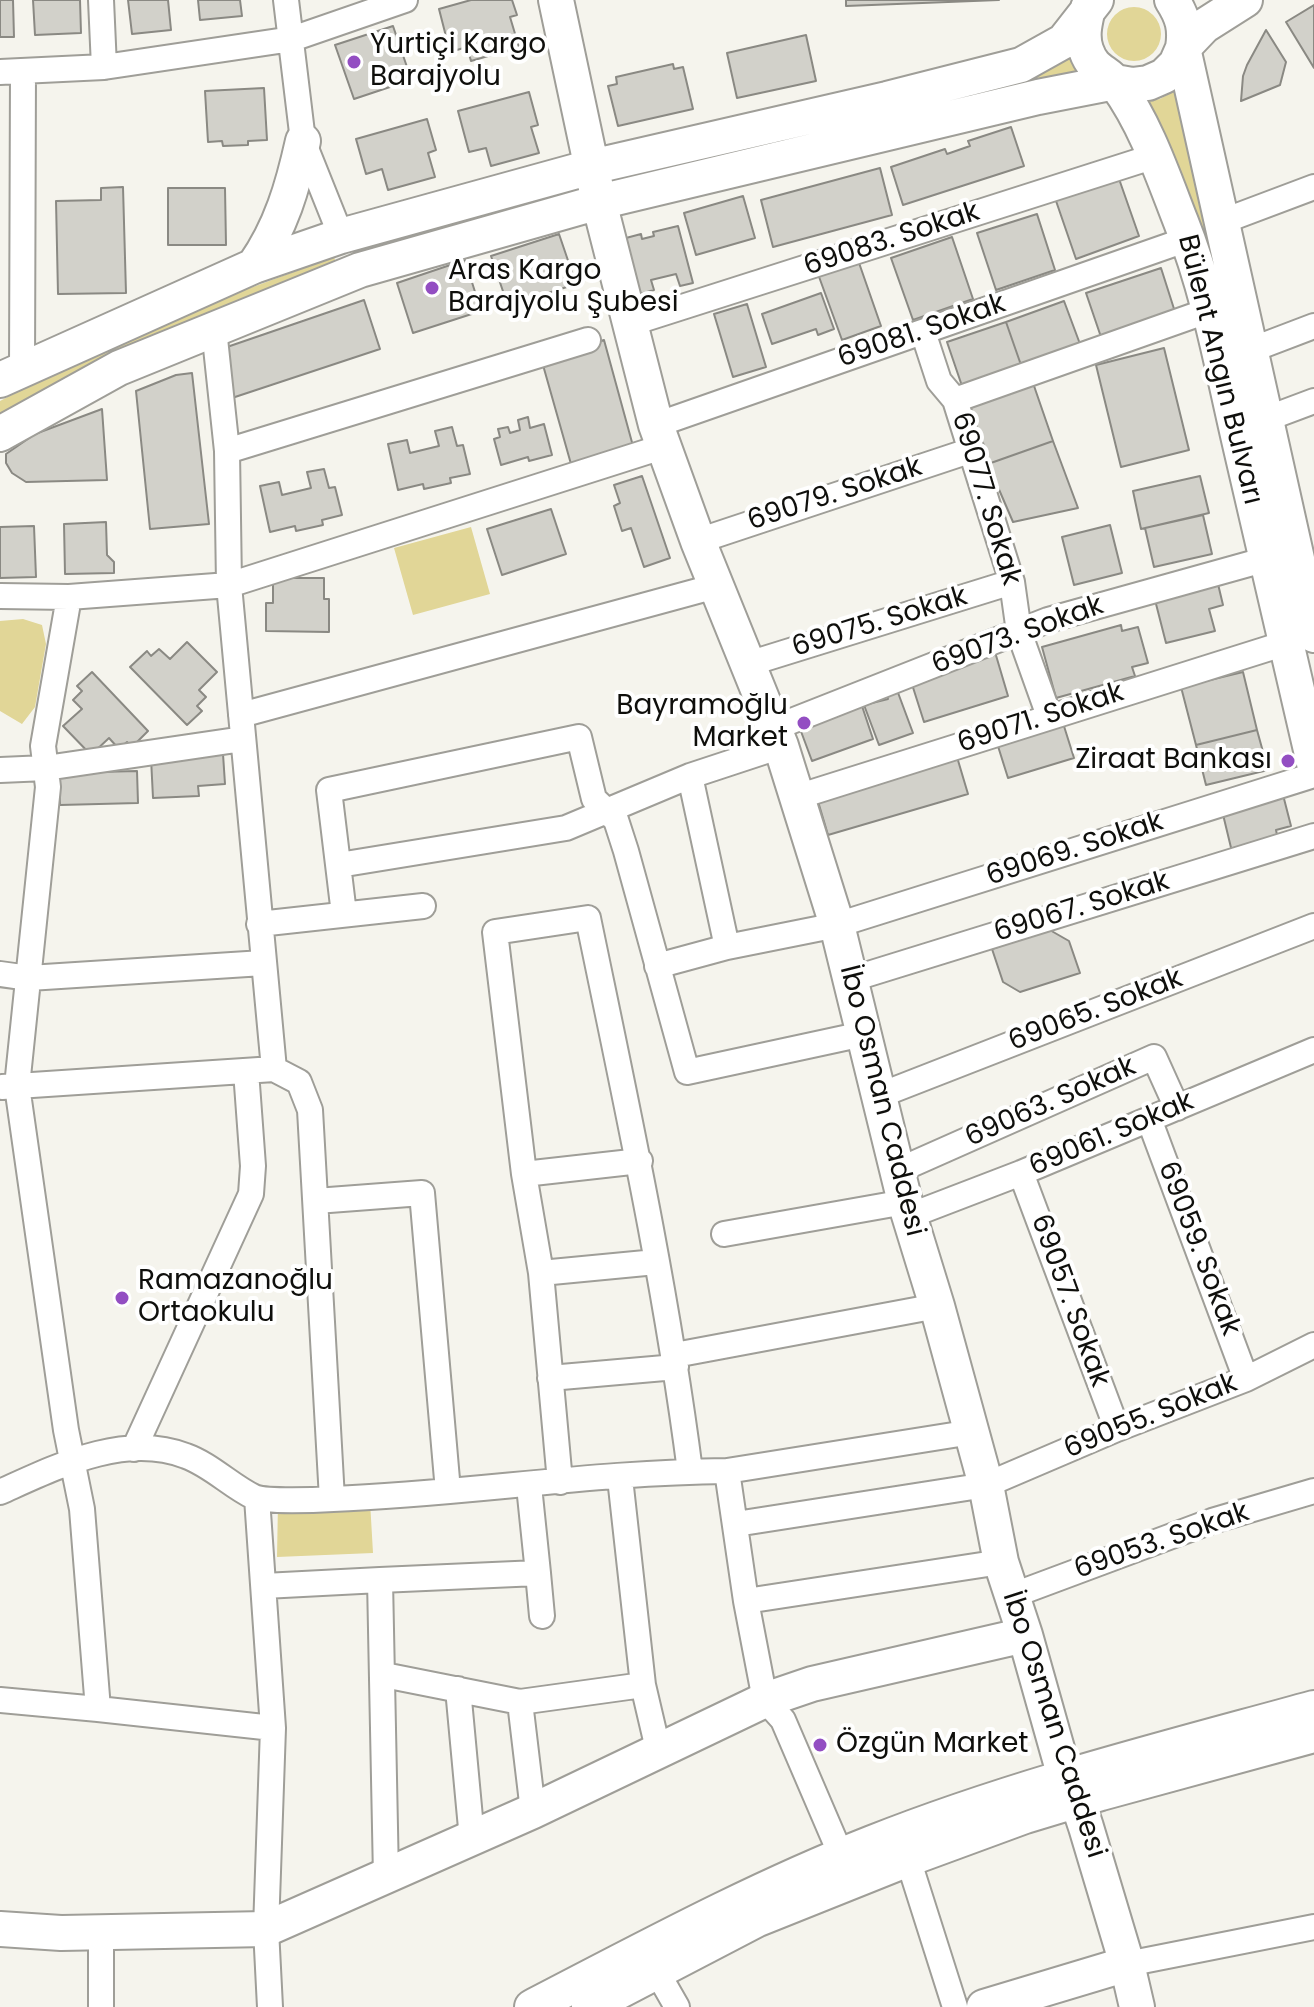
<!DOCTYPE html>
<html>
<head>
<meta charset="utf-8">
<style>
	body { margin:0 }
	canvas { display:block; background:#f5f4ed }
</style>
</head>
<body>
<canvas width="1314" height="2007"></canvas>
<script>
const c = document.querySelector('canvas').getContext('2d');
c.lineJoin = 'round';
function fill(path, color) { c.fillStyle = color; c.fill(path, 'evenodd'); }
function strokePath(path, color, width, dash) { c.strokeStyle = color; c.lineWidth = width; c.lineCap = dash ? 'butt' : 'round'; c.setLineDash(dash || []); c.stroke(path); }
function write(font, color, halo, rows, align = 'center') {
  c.font = font + ' Poppins,sans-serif'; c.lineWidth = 8; c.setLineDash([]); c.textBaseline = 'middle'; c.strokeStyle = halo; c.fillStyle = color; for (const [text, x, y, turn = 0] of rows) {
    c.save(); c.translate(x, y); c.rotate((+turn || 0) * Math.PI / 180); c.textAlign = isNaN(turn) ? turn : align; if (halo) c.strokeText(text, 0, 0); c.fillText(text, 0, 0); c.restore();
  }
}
fill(new Path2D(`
	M1107 34a27 27 0 1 1 54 0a27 27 0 1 1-54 0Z
	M1071 57 1079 74 615 185 613 178 1024 78Z
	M1178 88 1233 330 1135 104 1160 99Z
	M565 187 568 196 377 254 374 245Z
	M334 257 337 266 0 415V401L97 351 207 304Z
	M471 527 490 594 413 615 394 548Z
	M23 619 42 625 46 644 35 707 22 724 0 711V621Z
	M370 1501 373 1553 277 1557 278 1502Z`), '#e1d697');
const building = new Path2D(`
	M0 0H13L14 37H0Z
	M33 0H80L81 33 35 35Z
	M128 0H168L171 30 132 34Z
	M198 0H240L242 16 200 20Z
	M471 0H512L517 15 510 17 519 47 471 61 467 47 450 52 439 9Z
	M846 0H999L846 6Z
	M1314 5V68L1286 22Z
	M393 26 407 67 392 72 396 85 354 99 335 45Z
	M1266 30 1286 62 1280 85 1241 101 1243 76 1247 65Z
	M806 35 816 81 737 98 727 53Z
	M673 64 674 69 683 67 693 109 618 126 608 86 617 84 616 77Z
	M264 88 267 140 248 141V145L223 146 222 141 208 142 205 91Z
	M529 92 538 125 531 127 539 153 491 166 486 148 469 152 458 111Z
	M427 119 436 150 428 153 435 177 388 190 382 169 366 174 356 139Z
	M1011 127 1024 166 903 205 891 167 945 149 947 154 970 146 968 141Z
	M880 168 892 215 773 247 761 200Z
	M1118 176 1139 236 1076 259 1055 198Z
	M123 187 126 293 58 294 56 201 101 200V188Z
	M168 188H225L226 245H168Z
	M743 196 755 238 696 255 684 213Z
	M1037 214 1055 270 996 290 977 233Z
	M678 226 693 283 680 286 676 274 651 280 654 290 640 294 626 238 641 234 642 239 654 236 653 232Z
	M559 234 576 284 508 306 491 256Z
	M952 237 973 299 913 320 891 258Z
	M465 260 481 311 413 333 397 283Z
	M858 260 881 326 842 340 818 274Z
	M1161 268 1175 312 1101 337 1086 293Z
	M821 293 834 329 818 335 816 329 772 344 762 314Z
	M364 300 380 349 232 398 227 347Z
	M1064 301 1080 344 1021 365 1006 322Z
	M747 304 766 367 733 377 714 314Z
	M1006 322 1021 365 962 386 947 342Z
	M604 340 633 446 571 464 541 358Z
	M1164 348 1189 450 1121 467 1096 365Z
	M192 373 209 524 150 529 136 391 176 375Z
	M1033 383 1053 441 988 464 967 406Z
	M102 409 107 480 26 482 12 473 6 463V454L35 434Z
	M528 417 530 428 544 424 552 455 529 461 528 457 501 465 494 439 500 437 498 429 508 427 510 433 520 430 518 420Z
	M452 427 457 446 463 445 470 474 450 478 451 483 424 489 423 484 398 490 388 444 407 440 410 453 439 446 435 431Z
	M1053 441 1078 508 1013 522 988 464Z
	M324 469 329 488 335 487 342 515 322 520 323 525 296 531 295 526 270 532 260 486 279 482 282 495 311 488 307 472Z
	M642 476 670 558 644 567 631 528 622 531 614 506 620 503 614 485Z
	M1200 476 1209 513 1141 529 1133 491Z
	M551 509 566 554 502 575 487 529Z
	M1203 515 1212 554 1154 567 1145 528Z
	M106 522 107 555 114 562V573L65 574 64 524Z
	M1110 525 1122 573 1074 585 1062 537Z
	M34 526 36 577 0 578V527Z
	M273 578H324V599H329V632L266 631V603H273Z
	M1218 584 1223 605 1209 609 1215 631 1166 643 1155 600Z
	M1121 625 1122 631 1138 627 1148 663 1132 667 1135 676 1056 698 1042 647Z
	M187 642 217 672 199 690 206 697 197 706 202 711 187 725 130 667 147 651 151 656 159 649 170 659Z
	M995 652 1008 696 924 722 910 678Z
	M92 672 148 731 132 747 127 742 119 749 109 738 91 755 63 726 82 709 73 700 82 691 77 686Z
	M1243 672 1257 730 1196 745 1181 687Z
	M897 690 913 733 879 745 864 705 888 699 886 693Z
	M861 703 873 739 812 761 799 726Z
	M1063 723 1074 758 1008 778 997 743Z
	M1257 730 1268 770 1206 785 1196 745Z
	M223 754 225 784 198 786 199 796 153 798 151 758Z
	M957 757 968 794 828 835 817 798Z
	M137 771 138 803 60 805 59 773Z
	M1281 787 1291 826 1276 830 1279 844 1233 856 1220 802Z
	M1048 929 1069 941 1080 973 1020 992 1003 982 992 949Z`);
fill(building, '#d2d1ca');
strokePath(building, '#8a8983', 2);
const street = new Path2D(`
	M101 0 104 67
	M286 0 303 141 341 236
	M0 72 104 67 292 39 405 0
	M1221 222 1314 187
	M629 324 1155 156
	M214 329 227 451 229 585 274 1069
	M923 332 939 381 955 400
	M1251 350 1314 326
	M22 370 23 71
	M1266 419 1314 401
	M656 425 1188 239
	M227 451 588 340
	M698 541 972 450
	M0 596 69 597 229 585 662 447
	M69 597 43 746 48 787 17 1086 66 1430 82 1509 98 1709 273 1728
	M748 664 1012 582
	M241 715 716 586
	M1049 716 1019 632 1012 582 955 400 1207 311
	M774 728 1048 620 1267 559
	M0 770 46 768 243 739
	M690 776 727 947
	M797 797 1286 643
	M339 865 566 828 690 776 781 746
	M344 914 329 790 579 737 594 799 616 820 626 851 687 1072 863 1034
	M259 924 423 906
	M657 966 727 947 837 925 1314 775
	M0 974 29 978 263 963
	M849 980 1314 836
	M2 1087 274 1069 299 1082 310 1110 332 1499
	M878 1096 1314 926
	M1149 1119 1246 1379
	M897 1171 1154 1057 1177 1108
	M1021 1173 1117 1429
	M524 1174 640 1161
	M316 1201 422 1193 448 1491
	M909 1216 1021 1173 1314 1050
	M724 1234 905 1202
	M541 1273 656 1262
	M675 1355 937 1306
	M550 1378 676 1367
	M134 1449 251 1194 253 1166 246 1071
	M727 1471 746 1601 765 1700 783 1720 841 1855
	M620 1478 643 1685 658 1749
	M560 1482 541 1273 524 1174 495 932 588 918C626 1102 666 1285 690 1471
	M0 1492C56 1467 124 1432 186 1456 211 1465 231 1486 254 1497 266 1502 317 1500 333 1499 464 1494 596 1472 727 1471L972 1432
	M257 1498 273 1728 266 1929 270 2007
	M736 1524 986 1485 1117 1429 1246 1379 1314 1345
	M538 1573 542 1616
	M380 1580 538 1573 529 1486
	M264 1586 380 1580 386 1877
	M1011 1596 1212 1521 1314 1491
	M746 1601 1001 1562
	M384 1675 520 1702 643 1685
	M458 1689 472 1839
	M0 1700 98 1709
	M520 1702 533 1811
	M908 1859 955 2007
	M101 1932V2007
	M1127 1964 1314 1927
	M657 1972 677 2007`);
const secondary = new Path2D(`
	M556 0 599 202 656 425 698 541 781 746 837 925 905 1202 937 1306 986 1485 1001 1562 1025 1635 1072 1802 1081 1812 1086 1827 1127 1964 1137 2007
	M1172 0C1183 17 1186 29 1183 48L1314 635
	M1088 8C1085 22 1081 35 1086 50 1094 73 1107 70 1117 85 1146 125 1163 176 1181 222 1209 292 1223 371 1240 444 1265 551 1290 657 1314 763
	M254 266C281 228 293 186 303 141
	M0 380 254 266 341 236 591 167 887 99 1021 65 1064 41 1096 0
	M0 434 119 368 360 270 599 202 1038 97 1115 82 1132 85 1148 83 1164 76 1176 64 1183 48 1204 26 1245 0
	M0 1929 61 1933 266 1929 533 1811 765 1700 812 1684 1025 1635
	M532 2007C644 1949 755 1889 872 1843 1016 1786 1165 1749 1314 1708
	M589 2007 758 1919 908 1859 1025 1816 1101 1793 1314 1735
	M984 2007 1127 1964`);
strokePath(street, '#9f9e98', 28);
strokePath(secondary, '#9f9e98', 38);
strokePath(street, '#fff', 24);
strokePath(secondary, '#fff', 34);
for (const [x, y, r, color] of [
	[354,62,8,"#934ec2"],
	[432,288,8,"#934ec2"],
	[804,723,8,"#934ec2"],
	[1288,761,8,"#934ec2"],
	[122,1298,8,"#934ec2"],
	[820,1745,8,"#934ec2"]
]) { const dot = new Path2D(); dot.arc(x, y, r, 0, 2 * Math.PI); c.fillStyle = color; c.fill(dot); strokePath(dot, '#fff', 3); }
write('28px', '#0f0f0c', '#fff', [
	["Yurtiçi Kargo",370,46],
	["Barajyolu",370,78],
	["Aras Kargo",448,272],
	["Barajyolu Şubesi",448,304],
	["Bayramoğlu",788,707,"right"],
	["Market",788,739,"right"],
	["Ziraat Bankası",1272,761,"right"],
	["Ramazanoğlu",138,1282],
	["Ortaokulu",138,1314],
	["Özgün Market",836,1745]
], 'left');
write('28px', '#0f0f0c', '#fff', [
	["69083. Sokak",892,240,-18],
	["69081. Sokak",922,332,-19],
	["Bülent Angın Bulvarı",1219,370,76],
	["69079. Sokak",835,495,-18],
	["69077. Sokak",985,499,73],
	["69075. Sokak",880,623,-17],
	["69073. Sokak",1018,636,-20],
	["69071. Sokak",1041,719,-18],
	["69069. Sokak",1075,850,-18],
	["69067. Sokak",1082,908,-17],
	["69065. Sokak",1096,1011,-21],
	["İbo Osman Caddesi",881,1101,76],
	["69063. Sokak",1051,1103,-24],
	["69061. Sokak",1112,1135,-23],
	["69059. Sokak",1198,1249,69],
	["69057. Sokak",1069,1301,70],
	["69055. Sokak",1151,1417,-22],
	["69053. Sokak",1162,1542,-19],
	["İbo Osman Caddesi",1053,1725,72]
]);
</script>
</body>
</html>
